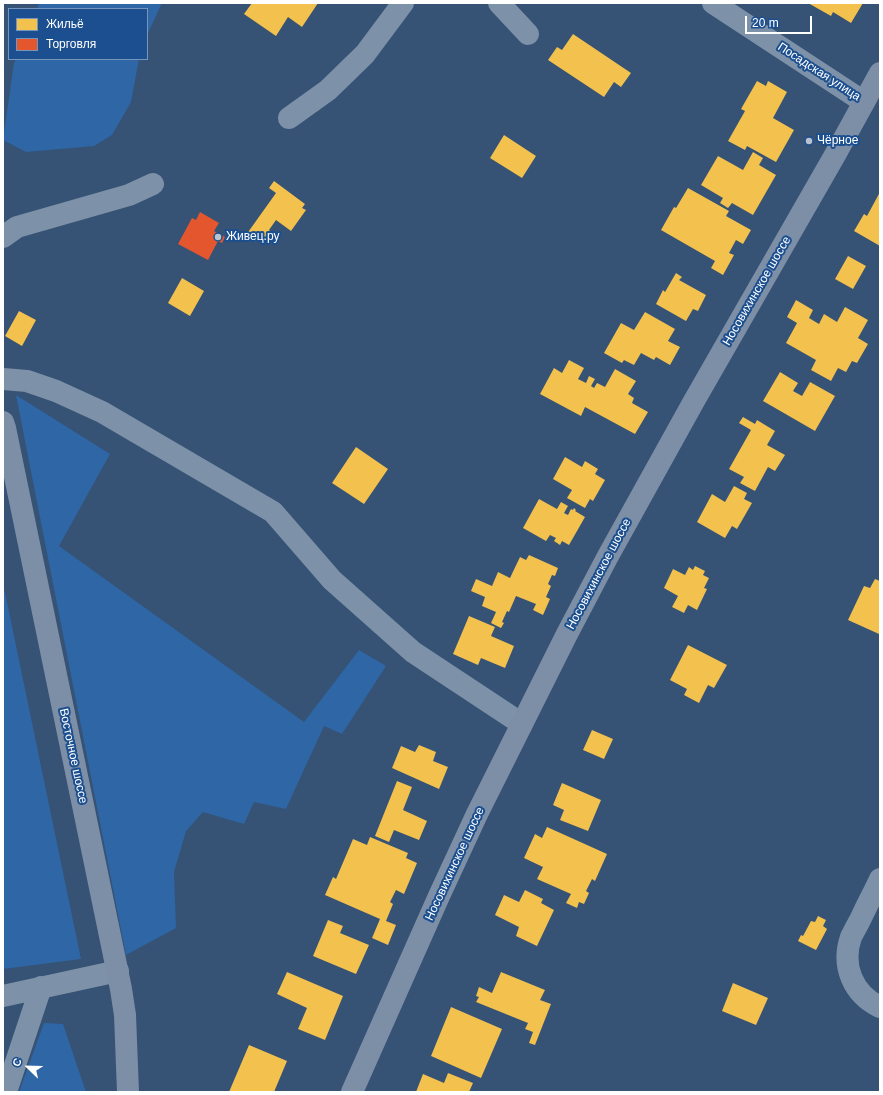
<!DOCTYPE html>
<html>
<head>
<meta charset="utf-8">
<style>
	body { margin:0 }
	#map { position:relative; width:883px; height:1095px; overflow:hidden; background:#365274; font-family:Helvetica,sans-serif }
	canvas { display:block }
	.frame { position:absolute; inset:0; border:4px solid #fff; pointer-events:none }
	.legend { position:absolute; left:8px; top:8px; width:140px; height:52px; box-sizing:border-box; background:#1b4f8f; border:1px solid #7695bc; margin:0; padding:5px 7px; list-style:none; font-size:12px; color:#fff }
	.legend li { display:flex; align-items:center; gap:8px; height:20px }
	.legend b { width:20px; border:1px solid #7695bc }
	.north { position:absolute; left:8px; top:1047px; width:40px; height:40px; -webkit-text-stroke:3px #1b4f8f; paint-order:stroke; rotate:293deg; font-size:11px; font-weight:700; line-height:16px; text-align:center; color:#fff }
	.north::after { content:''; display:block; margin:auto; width:14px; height:18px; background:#fff; clip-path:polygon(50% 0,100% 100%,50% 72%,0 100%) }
	.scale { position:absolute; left:745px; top:16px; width:67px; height:18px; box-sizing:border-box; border:2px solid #fff; border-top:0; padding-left:5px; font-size:12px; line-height:14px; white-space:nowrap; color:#fff; -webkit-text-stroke:3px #1b4f8f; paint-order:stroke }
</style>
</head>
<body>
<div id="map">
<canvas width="883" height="1095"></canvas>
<div class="frame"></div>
<ul class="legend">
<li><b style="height:11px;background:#f2c14e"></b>Жильё</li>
<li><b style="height:11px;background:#e4572e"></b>Торговля</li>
</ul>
<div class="north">С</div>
<div class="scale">20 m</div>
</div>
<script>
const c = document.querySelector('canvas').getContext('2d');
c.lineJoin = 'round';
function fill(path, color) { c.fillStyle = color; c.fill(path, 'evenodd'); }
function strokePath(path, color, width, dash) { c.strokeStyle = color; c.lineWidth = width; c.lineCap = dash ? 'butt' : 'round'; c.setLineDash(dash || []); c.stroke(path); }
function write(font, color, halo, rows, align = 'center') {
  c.font = font + ' Helvetica,sans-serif'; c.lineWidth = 4; c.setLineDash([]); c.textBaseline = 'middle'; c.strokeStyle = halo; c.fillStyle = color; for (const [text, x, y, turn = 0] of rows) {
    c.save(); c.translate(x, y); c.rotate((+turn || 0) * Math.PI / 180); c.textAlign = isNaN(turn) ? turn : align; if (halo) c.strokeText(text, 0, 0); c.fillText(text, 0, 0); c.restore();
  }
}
fill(new Path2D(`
	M39 3H162L147 35V9H37Z
	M16 59H139L131 102 112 135 94 146 26 152 3 140 14 63Z
	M16 395 110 454 59 546 304 722 359 650 386 666 342 734 324 726 286 809 254 802 244 824 203 812 186 831 174 872 176 928 126 955Z
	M3 583 81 959 3 969Z
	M44 1023 63 1024 86 1092H19Z`), '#2f66a5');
fill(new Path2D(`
	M252 3H318L302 27 288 17 276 36 244 14Z
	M808 3H863L851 23 833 12 831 16Z
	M573 34 631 73 621 87 614 82 604 97 548 60 557 47 562 50Z
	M757 81 766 86 768 81 787 92 773 118 794 130 776 162 747 146 745 150 728 141 745 111 741 109Z
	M504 135 536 156 522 178 490 158Z
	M753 152 763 158 759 165 776 175 753 215 732 203 728 208 720 203 723 198 701 185 718 156 743 170Z
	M274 181 305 204 302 208 306 210 291 231 276 220 269 230 273 234 267 243 259 237 256 242 246 235 276 193 269 188Z
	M688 188 729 211 726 216 751 230 743 244 736 240 729 253 734 255 723 275 711 268 715 261 661 230 674 207 676 208Z
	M880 192V246L854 231 864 214 867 216Z
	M848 256 866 266 853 289 835 279Z
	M676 273 682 277 679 280 706 295 698 311 693 309 686 321 656 304 663 290 665 292Z
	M182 278 204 291 190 316 168 303Z
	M796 300 813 310 809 318 819 324 824 314 837 322 845 307 868 320 858 338 868 344 857 363 852 361 846 372 838 368 831 381 811 370 816 360 786 343 797 323 787 317Z
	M19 311 36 320 22 346 5 336Z
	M645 312 675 329 668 341 680 347 670 365 656 357 654 360 641 353 634 365 624 360 622 363 604 353 621 323 634 330Z
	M569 360 584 368 578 379 586 383 589 376 595 379 591 386 594 388 597 383 605 387 615 369 636 381 628 394 634 398 632 403 648 412 635 434 585 407 581 416 540 394 554 368 562 373Z
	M780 372 798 383 793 391 802 396 810 382 835 396 815 431 763 401Z
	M743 417 755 424 757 420 775 431 767 445 785 455 775 471 768 467 755 491 740 483 744 477 729 469 751 430 739 423Z
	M356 447 388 469 364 504 332 483Z
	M565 457 582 467 585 461 598 469 595 474 605 480 593 501 590 499 585 508 567 498 572 490 553 479Z
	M734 486 747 493 744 499 752 503 737 529 732 526 725 538 697 522 712 494 725 502Z
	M539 499 557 509 561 502 568 506 564 513 568 515 571 509 573 510 574 508 576 510 575 511 585 517 569 545 562 541 560 545 554 541 556 538 550 535 546 541 523 528Z
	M529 555 558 568 555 576 552 575 548 584 551 586 546 597 550 599 543 615 533 610 536 604 516 596 509 612 507 611 502 622 504 623 501 628 491 623 496 612 482 606 485 597 471 591 476 579 492 586 498 572 510 578 520 557 526 560Z
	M695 566 705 571 703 575 709 578 704 588 707 589 697 610 688 605 684 613 672 607 678 596 664 588 673 569 685 575 689 567 693 570Z
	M875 579 880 581V633L879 634 848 620 864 586 870 588Z
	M469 616 495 627 491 636 514 646 505 668 481 658 478 665 453 654Z
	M688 645 727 665 714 688 708 685 699 703 684 695 687 689 670 680Z
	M592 730 613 739 604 759 583 750Z
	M419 745 436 752 433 761 448 767 439 789 392 768 401 746 415 752Z
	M397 781 412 787 403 810 427 821 419 840 394 830 389 842 375 836Z
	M562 783 601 800 588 831 560 820 564 810 553 805Z
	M547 827 607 854 595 881 592 879 586 891 589 893 584 904 579 902 577 908 566 903 571 894 537 879 543 867 524 858 535 834 542 838Z
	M370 837 408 853 406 858 417 863 404 894 396 890 390 902 393 904 386 921 396 925 388 945 372 938 380 919 325 895 333 877 336 879 353 839 367 845Z
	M525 890 543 899 541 903 554 910 537 946 516 936 519 927 495 915 504 895 519 902Z
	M818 916 826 920 823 926 827 929 816 950 798 941 801 935 803 936 811 921 815 922Z
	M328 920 343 926 340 933 369 945 356 974 313 956Z
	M287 972 343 996 325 1040 298 1029 307 1008 277 994Z
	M501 972 545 990 540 1000 551 1004 535 1045 529 1043 533 1032 525 1029 528 1023 476 1002 479 997 476 996 479 987 492 993Z
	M733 983 768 998 756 1025 722 1011Z
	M451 1007 502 1029 481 1078 431 1056Z
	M249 1045 287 1061 274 1092H229Z
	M448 1073 473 1083 469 1092H416L423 1074 444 1083Z`), '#f2c14e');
fill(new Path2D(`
	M200 212 219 223 214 231 225 237 222 243 218 241 208 260 178 244 192 218 196 220Z`), '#e4572e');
strokePath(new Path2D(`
	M499 3 528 34
	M713 3 864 102
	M289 118 328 90 365 54 403 3
	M3 237 17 227 129 195 153 184
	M3 379 27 381 56 391 102 412 273 512 332 580 413 652 522 724
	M880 879C874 892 867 905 861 918 858 924 854 931 851 937 841 966 853 994 880 1007
	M3 996 118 971
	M6 1092 41 987`), '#7d92a8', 22);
strokePath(new Path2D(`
	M3 422 5 428 121 989 125 1015 128 1092
	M352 1092 439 896 477 814 567 634 608 556 694 401 835 155 880 73`), '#7d8ea7', 22);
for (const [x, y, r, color] of [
	[809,141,4,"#b9c2ce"],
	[218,237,4,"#b9c2ce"]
]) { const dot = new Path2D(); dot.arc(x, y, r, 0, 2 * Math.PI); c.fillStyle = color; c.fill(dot); strokePath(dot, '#1b4f8f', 1.5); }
write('12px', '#fff', '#1b4f8f', [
	["Посадская улица",819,72,33],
	["Носовихинское шоссе",757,291,-60],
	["Носовихинское шоссе",599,574,-62],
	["Восточное шоссе",73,756,78],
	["Носовихинское шоссе",455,864,-65]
]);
write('12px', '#fff', '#1b4f8f', [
	["Чёрное",817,141],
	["Живец.ру",226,237]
], 'left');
</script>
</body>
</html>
